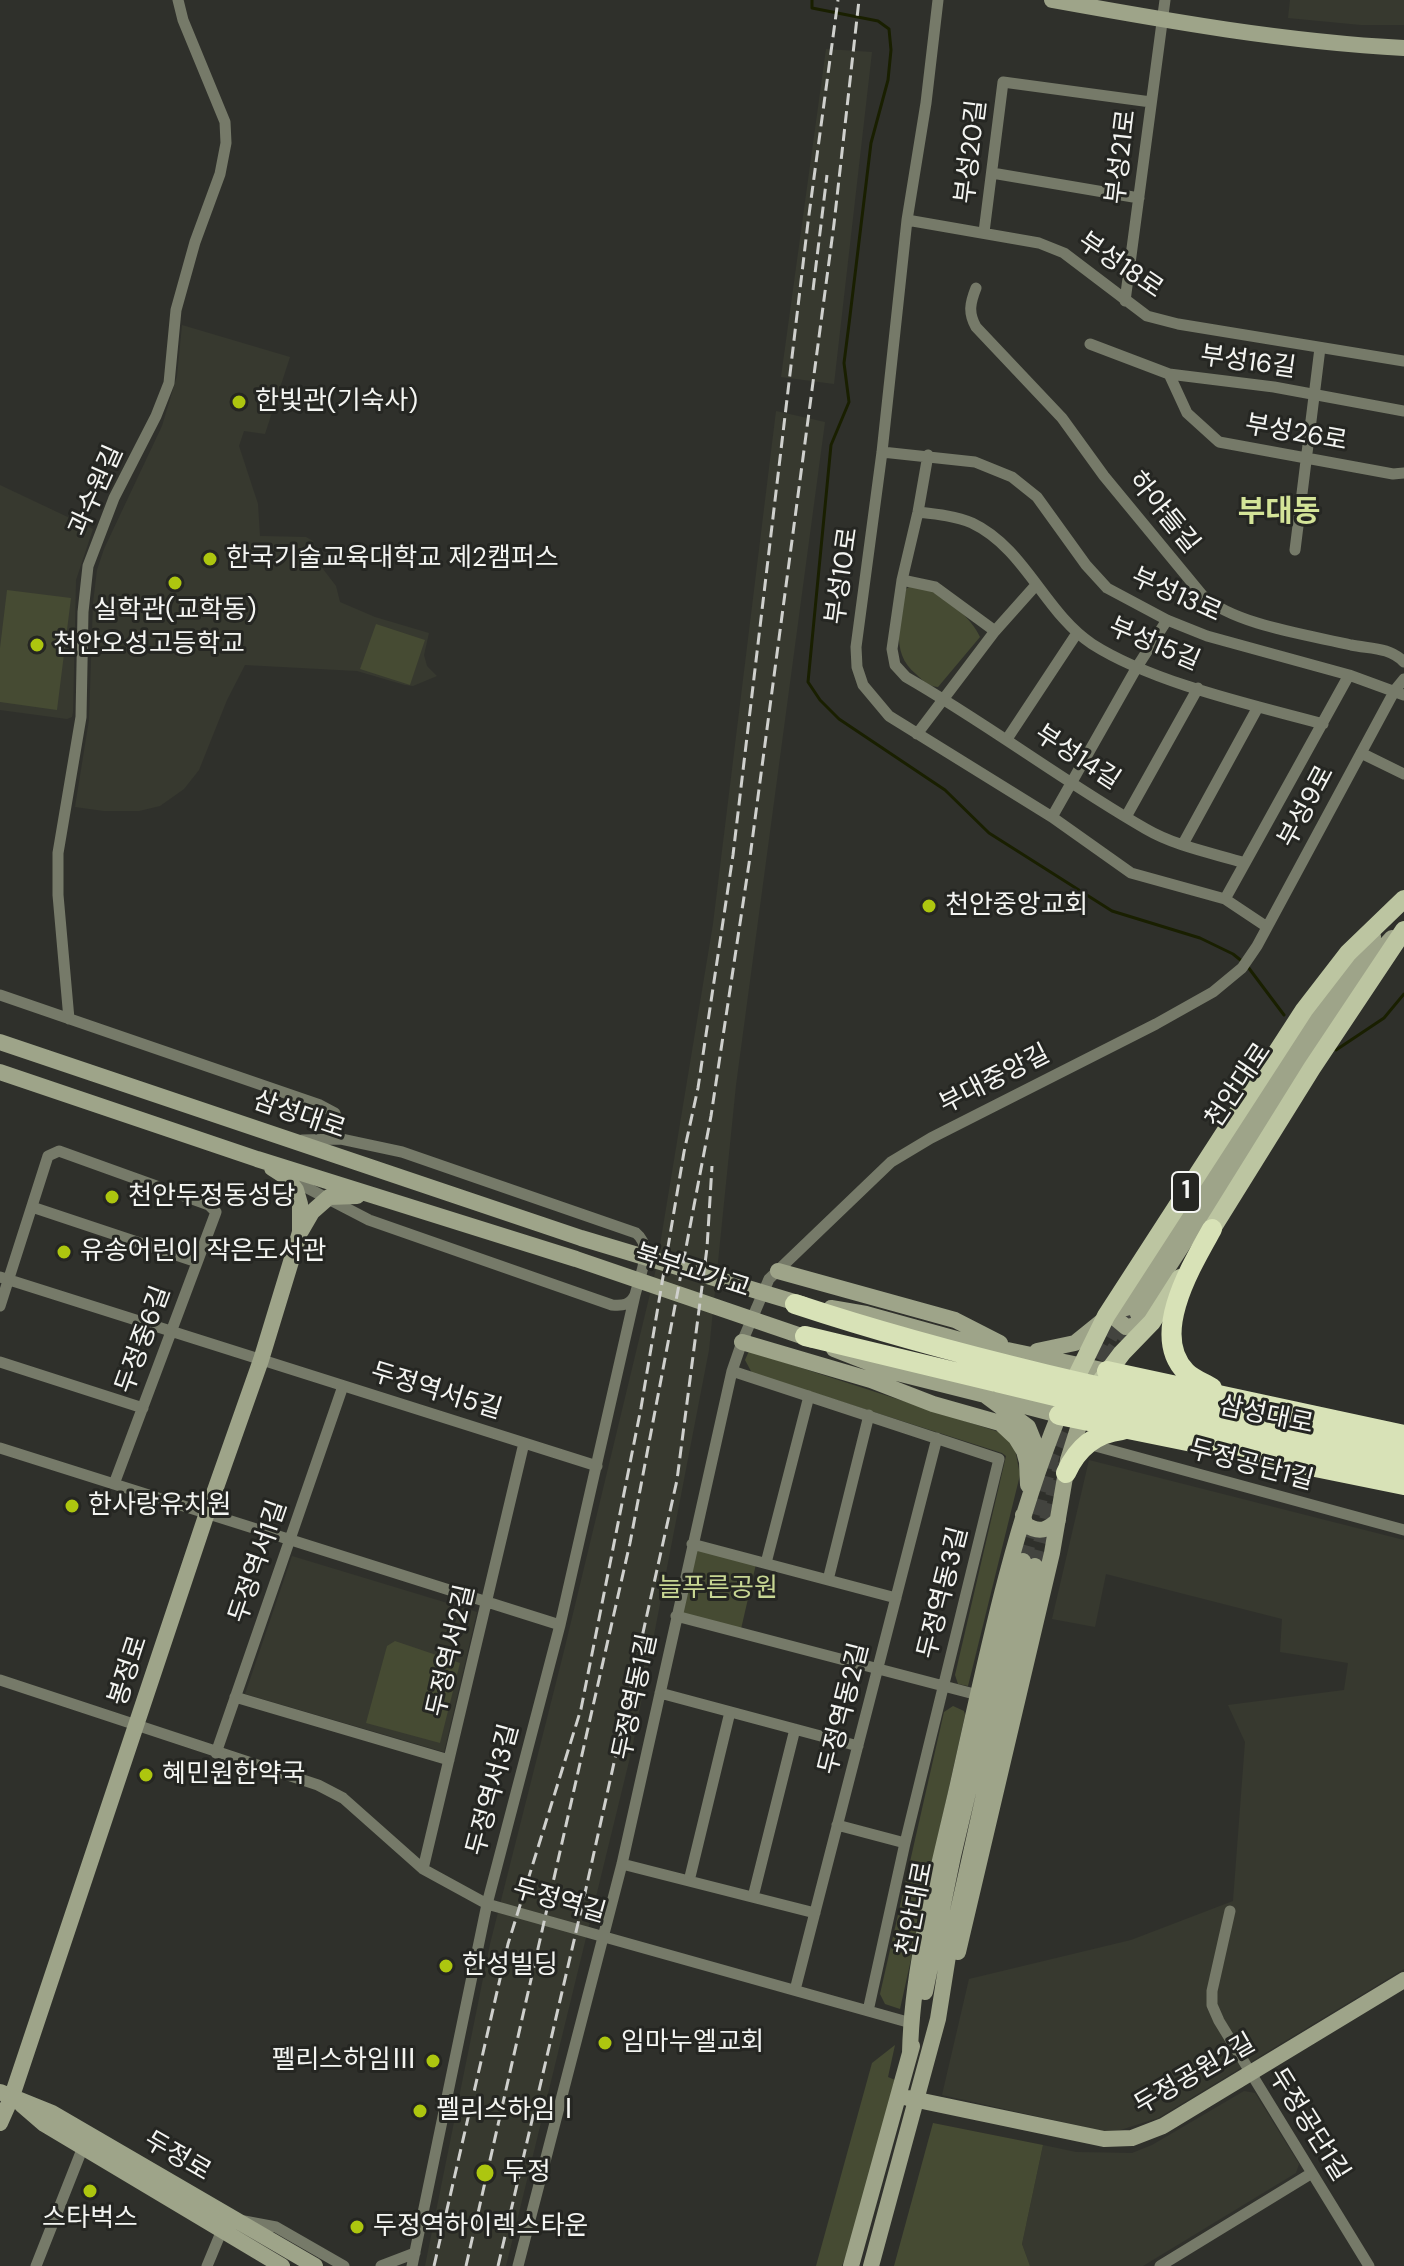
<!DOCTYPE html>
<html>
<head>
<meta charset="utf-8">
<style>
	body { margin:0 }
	canvas { display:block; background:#2f302b }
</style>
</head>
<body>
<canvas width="1404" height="2266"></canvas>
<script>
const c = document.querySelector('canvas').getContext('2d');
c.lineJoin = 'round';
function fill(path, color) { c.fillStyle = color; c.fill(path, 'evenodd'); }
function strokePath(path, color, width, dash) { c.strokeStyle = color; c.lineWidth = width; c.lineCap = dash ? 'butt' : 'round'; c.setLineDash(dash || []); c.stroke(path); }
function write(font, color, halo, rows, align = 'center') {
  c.font = font + ' "DM Sans","Noto Sans KR",sans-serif'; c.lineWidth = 6; c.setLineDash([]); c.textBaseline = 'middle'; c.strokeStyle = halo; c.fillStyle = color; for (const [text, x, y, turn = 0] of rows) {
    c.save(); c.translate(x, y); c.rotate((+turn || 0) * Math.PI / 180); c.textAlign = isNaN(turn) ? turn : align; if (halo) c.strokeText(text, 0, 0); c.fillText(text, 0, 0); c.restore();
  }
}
fill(new Path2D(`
	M1290 0H1404V25H1361L1288 18Z
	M826 49 872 52 834 384 781 377Z
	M182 325 290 357 265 434 244 431 239 446 258 504 260 536 306 537 313 541 323 569 336 586 340 602 375 617 429 633 424 655 427 666 437 676 413 686 405 685 357 671 245 665 227 700 199 770 184 789 160 806 139 811H104L75 807 89 720 93 603 97 570 104 549 162 426 177 376Z
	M776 411 825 422 736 1085 709 1350 632 1749 506 2266H425L490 1944 564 1651 656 1269 713 924Z
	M0 485 93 529 76 580 73 712 72 717 67 719 0 710Z
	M1089 1460 1404 1540V1969L1158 2118 1111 2133 942 2095 969 1979 1131 1940 1233 1901 1245 1742 1228 1705 1344 1690 1348 1663 1280 1652 1282 1619 1106 1574 1095 1627 1052 1619Z
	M292 1556 477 1612 444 1752 245 1694Z
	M1244 2091 1255 2093 1299 2164 1296 2173 1143 2266H1030L1022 2244 1043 2145 1076 2152 1132 2153 1152 2145Z`), '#37392f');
fill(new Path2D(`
	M909 587C915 587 923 586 928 589 947 597 972 619 980 637L938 687C928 686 923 681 916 674 889 652 901 620 906 589Z
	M7 590 71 598 57 710 0 702V648Z
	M376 624 425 640 410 685 360 669Z
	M749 1351 1005 1434 1015 1449 1020 1475 968 1686 958 1684 955 1675 1006 1456 1002 1453 752 1373 745 1360Z
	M695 1548 756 1564 741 1629 680 1614Z
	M395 1641 460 1663 440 1743 366 1723 387 1646Z
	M953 1706 964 1711 965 1715 900 2009 885 2004 880 1994 944 1712Z
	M895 2045 888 2077 895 2080 851 2242 842 2266H816L872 2063Z
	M933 2123 1043 2145 1022 2244 1030 2266H894Z`), '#464b33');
strokePath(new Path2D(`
	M812 0V8L878 21 889 29 891 50 888 80 871 143 849 324 844 363 849 402 831 445 808 682 820 700 839 719 945 790 989 833 1112 911 1200 938 1233 954 1243 962
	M1248 967 1284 1015
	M1336 1050 1384 1018 1404 994`), '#191f00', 3);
strokePath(new Path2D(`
	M1107 1361 1136 1317
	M1086 1380 1125 1309
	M1023 1561 1052 1454 1072 1408
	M1035 1566 1062 1463`), '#43443f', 16, [16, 8]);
strokePath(new Path2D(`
	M938 0 926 103 907 220 882 452 856 647 857 667 863 685 889 716 1052 817 1131 873 1225 899 1267 927
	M992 173 1139 198
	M907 220 1039 243 1064 253 1147 316 1178 324 1404 361
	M984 232 1003 82 1151 102
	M976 288C970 303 968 313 976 327L1062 418 1104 476 1203 596C1235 625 1309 635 1351 645 1371 649 1389 647 1404 662
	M1125 301 1165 0
	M1090 344 1169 374 1274 387 1404 411
	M1169 374 1187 413 1219 442 1393 474 1404 473
	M882 452 975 462 1012 477 1037 497 1086 565 1107 588 1167 620 1207 636 1349 675 1404 695
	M928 455 918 512 902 580 892 649 895 665 906 677C988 724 1064 782 1146 829 1175 846 1212 853 1245 863L1349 675
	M918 512C936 514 956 516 972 523 1025 548 1045 613 1092 644 1153 683 1253 705 1323 724
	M1295 550 1320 348
	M902 580 935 587 995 631
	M917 734 995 631 1036 585
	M1007 739 1077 633
	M1361 753 1404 774
	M1127 815 1198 688
	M1052 817 1137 667 1167 620
	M1183 844 1258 707
	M1225 899 1245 863
	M0 995 320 1105 335 1113 337 1120
	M69 1019 58 895V853L81 717 83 612 88 566 114 498 156 416 169 383 176 310 195 242 220 174 226 143 225 122 183 20 178 0
	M290 1179 369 1220 612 1305C623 1306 630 1305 635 1295 640 1275 654 1247 636 1233L402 1152 341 1139 302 1140
	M32 1207 197 1262
	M0 1277 597 1466
	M0 1306 48 1156 59 1151 209 1205 216 1212 114 1484
	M0 1362 143 1408
	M732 1371 999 1459 905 1843 868 2011
	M1088 1444 1404 1530
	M0 1448 560 1625
	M692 1544 896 1598
	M766 1563 809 1396
	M828 1580 869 1415
	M676 1616 978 1695
	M0 1680 318 1785 343 1798 423 1869 487 1904 911 2023
	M660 1693 858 1746
	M235 1697 449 1760
	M216 1753 343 1386
	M837 1825 905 1843
	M622 1864 815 1913
	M423 1869 524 1443
	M689 1881 730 1712
	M753 1897 795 1729
	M1230 1911 1212 1991V2005L1219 2021 1369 2266
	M795 1990 937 1438
	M244 2221 276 2227 344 2266
	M36 2266 83 2147
	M207 2266 222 2230
	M381 2266 415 2253
	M412 2266 487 1904 560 1625 635 1295
	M518 2266 622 1864 732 1371 742 1342 769 1279 891 1162 931 1138 1156 1024 1213 992 1242 968 1257 946 1395 690 1404 679
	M1160 2266 1312 2173`), '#767a69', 11);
strokePath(new Path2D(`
	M1052 0C1168 21 1286 42 1404 48
	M0 1042 581 1238 804 1305
	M0 1072 257 1159 576 1259 813 1340
	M301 1231 312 1212 329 1197 357 1196
	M778 1271 955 1320 1000 1343
	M1115 1303 1114 1317 1126 1327 1152 1322
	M831 1308 866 1314 960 1340 1107 1371
	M1126 1308 1224 1155 1373 937
	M1138 1314 1291 1077 1369 963 1392 938
	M742 1342 871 1380 933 1404 1000 1423 1016 1438 1024 1451 1027 1462 1028 1485
	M834 1349 893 1372 985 1395 1028 1427 1041 1459
	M1037 1351 1075 1343 1101 1322
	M1023 1515 1025 1524C1039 1534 1048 1530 1058 1520
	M958 1952 1052 1553 1068 1460 1081 1419
	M925 1992 953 1856 1023 1561
	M910 2053C912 1963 938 1872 958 1784 986 1659 1011 1534 1059 1415L998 1399
	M0 2092 52 2113 315 2266
	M908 2098 1104 2139 1132 2138 1163 2126 1404 1980
	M22 2105 44 2124 282 2266
	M0 2123 12 2096 207 1513 261 1360 300 1232V1204L296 1190 286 1177 272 1168
	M851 2266 912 2046
	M871 2266 938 2019 948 1956 1035 1566`), '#9ea489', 16);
strokePath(new Path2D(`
	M1205 1240 1312 1068 1404 930
	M1101 1381 1122 1353 1152 1322 1180 1278
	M1068 1394 1106 1316 1304 1010 1348 953 1404 899`), '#bcc5a1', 18);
strokePath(new Path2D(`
	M1212 1229C1192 1265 1149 1335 1186 1372 1193 1379 1204 1383 1212 1388
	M795 1304C994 1370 1199 1408 1404 1452
	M805 1336 1117 1411 1404 1471
	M1107 1371 1404 1435
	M1059 1415 1404 1485
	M1066 1473C1077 1448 1095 1433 1122 1430`), '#d8e2b7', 20);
strokePath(new Path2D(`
	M813 290 827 175
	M434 2266 508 1944 581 1709 641 1408 684 1152 698 1088 733 855 808 222 838 0
	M466 2266 630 1543 711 1116 750 857 834 224 859 0
	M498 2266 583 1902 677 1480 707 1248 712 1166`), '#cfd0cd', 3, [12, 6]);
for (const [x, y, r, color] of [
	[239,402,8,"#adc60f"],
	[210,559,8,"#adc60f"],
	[175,583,8,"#adc60f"],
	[37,645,8,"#adc60f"],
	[929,906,8,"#adc60f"],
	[112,1197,8,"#adc60f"],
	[64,1252,8,"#adc60f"],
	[72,1506,8,"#adc60f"],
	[146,1775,8,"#adc60f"],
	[446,1966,8,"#adc60f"],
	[605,2043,8,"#adc60f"],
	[433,2061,8,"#adc60f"],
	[420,2111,8,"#adc60f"],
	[485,2173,10,"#adc60f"],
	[90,2191,8,"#adc60f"],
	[357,2227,8,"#adc60f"]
]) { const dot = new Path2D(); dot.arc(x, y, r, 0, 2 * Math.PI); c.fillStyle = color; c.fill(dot); strokePath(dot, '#252622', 3); }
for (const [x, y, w] of [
	[1186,1192,28]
]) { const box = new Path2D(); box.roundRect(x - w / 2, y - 20, w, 40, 6); c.fillStyle = '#252622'; c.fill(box); strokePath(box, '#f4f5f2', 2); }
write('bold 24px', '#f4f5f2', null, [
	["1",1186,1192]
]);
write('26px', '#f4f5f2', '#252622', [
	["부성20길",972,152,-83],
	["부성21로",1122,157,-83],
	["부성18로",1120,266,34],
	["부성16길",1248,363,8],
	["부성26로",1296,434,10],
	["과수원길",97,491,-66],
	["하야들길",1163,513,51],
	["부성10로",843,576,-82],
	["부성13로",1176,596,24],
	["부성15길",1154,645,23],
	["부성14길",1077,758,33],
	["부성9로",1307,807,-62],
	["부대중앙길",995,1080,-27],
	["천안대로",1239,1086,-56],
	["삼성대로",299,1116,19],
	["북부고가교",692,1272,18],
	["두정중6길",144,1340,-70],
	["두정역서5길",436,1392,17],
	["삼성대로",1266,1416,12],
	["두정공단1길",1251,1466,15],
	["두정역서1길",259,1562,-71],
	["두정역동3길",944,1593,-76],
	["두정역서2길",452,1651,-77],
	["봉정로",129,1671,-72],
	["두정역동1길",636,1697,-78],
	["두정역동2길",845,1709,-76],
	["두정역서3길",494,1790,-75],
	["두정역길",559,1902,16],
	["천안대로",916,1909,-79],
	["두정공원2길",1195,2075,-30],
	["두정공단1길",1308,2125,58],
	["두정로",177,2157,30]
]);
write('26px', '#f4f5f2', '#252622', [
	["한빛관(기숙사)",255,402],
	["한국기술교육대학교 제2캠퍼스",226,559],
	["실학관(교학동)",175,611,"center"],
	["천안오성고등학교",53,645],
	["천안중앙교회",945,906],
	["천안두정동성당",128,1197],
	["유송어린이 작은도서관",80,1252],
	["한사랑유치원",88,1506],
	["혜민원한약국",162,1775],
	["한성빌딩",462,1966],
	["임마누엘교회",621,2043],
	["펠리스하임Ⅲ",417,2061,"right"],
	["펠리스하임Ⅰ",436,2111],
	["두정",503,2173],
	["스타벅스",90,2219,"center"],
	["두정역하이렉스타운",373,2227]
], 'left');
write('26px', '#c7d693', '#252622', [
	["늘푸른공원",718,1589]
]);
write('bold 30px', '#d4e498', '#252622', [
	["부대동",1279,513]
]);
</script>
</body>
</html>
